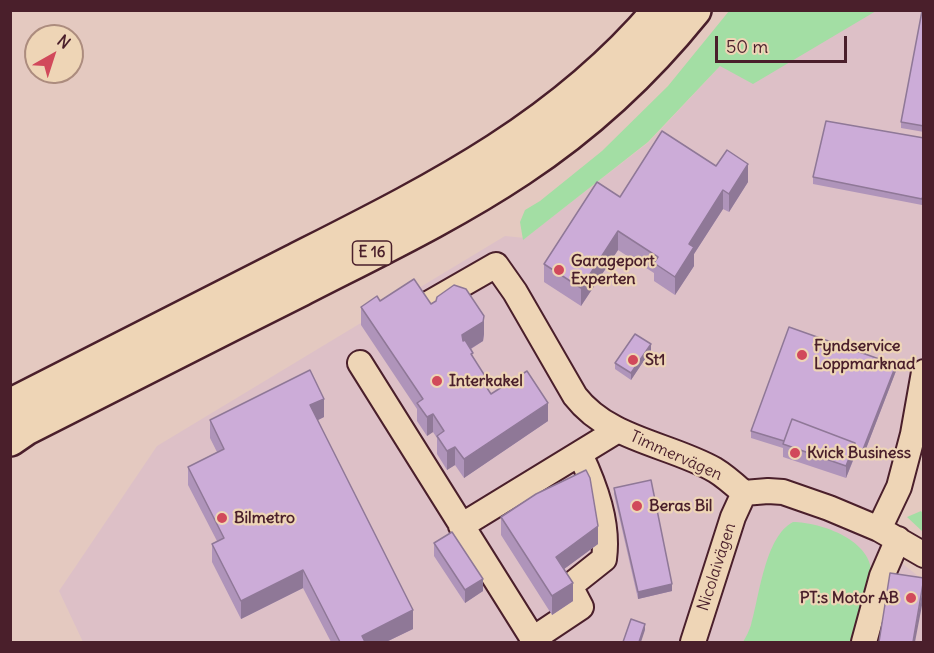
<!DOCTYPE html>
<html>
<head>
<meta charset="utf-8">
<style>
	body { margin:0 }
	#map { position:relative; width:934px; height:653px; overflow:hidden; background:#e4c9c0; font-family:Delius,sans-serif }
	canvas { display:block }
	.frame { position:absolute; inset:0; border:12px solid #4a1f2b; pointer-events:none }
	.north { position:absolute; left:24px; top:24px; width:60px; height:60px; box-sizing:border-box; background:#eed5b6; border:2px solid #ac8c7e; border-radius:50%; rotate:39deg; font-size:16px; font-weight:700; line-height:24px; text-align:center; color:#4a1f2b }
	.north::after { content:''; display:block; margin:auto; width:21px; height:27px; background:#d1495b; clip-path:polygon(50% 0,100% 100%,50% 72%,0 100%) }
	.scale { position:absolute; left:715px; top:36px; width:132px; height:27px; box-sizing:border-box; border:3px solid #4a1f2b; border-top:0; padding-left:8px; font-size:18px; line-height:21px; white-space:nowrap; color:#4a1f2b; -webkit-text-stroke:4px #eed5b6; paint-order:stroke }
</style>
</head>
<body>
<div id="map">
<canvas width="934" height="653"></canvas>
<div class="frame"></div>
<div class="north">N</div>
<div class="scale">50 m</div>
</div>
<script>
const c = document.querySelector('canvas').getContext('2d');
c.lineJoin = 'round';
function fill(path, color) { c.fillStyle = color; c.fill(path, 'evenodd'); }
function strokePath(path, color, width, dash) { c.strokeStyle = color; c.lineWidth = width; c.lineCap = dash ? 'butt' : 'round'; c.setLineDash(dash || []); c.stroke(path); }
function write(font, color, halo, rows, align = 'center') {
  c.font = font + ' Delius,sans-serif'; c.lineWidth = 4.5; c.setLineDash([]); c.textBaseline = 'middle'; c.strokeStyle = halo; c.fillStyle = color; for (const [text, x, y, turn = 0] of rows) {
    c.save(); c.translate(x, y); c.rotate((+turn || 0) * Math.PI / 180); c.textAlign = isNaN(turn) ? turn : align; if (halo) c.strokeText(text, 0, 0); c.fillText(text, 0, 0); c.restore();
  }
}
fill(new Path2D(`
	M746 11H923V360L889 553 923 580V642H83L59 591 157 446 505 236 525 238 649 142 721 65Z`), '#ddc0c7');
fill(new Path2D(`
	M729 11H876L753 84 720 66 648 142 523 240 520 222 525 210 540 201 602 151 668 86Z
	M921 511 923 514V532L907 517Z
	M793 522C821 522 874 541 871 575L854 642H743C746 637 749 631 751 625 759 598 765 536 793 522Z`), '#a3dea4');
const minor = new Path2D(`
	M428 304 496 265 515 292 575 396C609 440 669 444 715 470 725 476 735 485 744 493L768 491 783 492 829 508 879 529 924 555
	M360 363 533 639 581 607 570 586 604 559C609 523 595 486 580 454
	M461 526 618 430
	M879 529 899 487 913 434 924 372
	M693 642 733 517 744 493
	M864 642 882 576 898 539`);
const highway = new Path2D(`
	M10 406C105 358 199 310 293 262 429 193 559 130 660 10
	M10 439 26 428C117 382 209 335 301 289 375 251 451 215 520 169 585 126 644 72 694 10`);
strokePath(minor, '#4a1f2b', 28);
strokePath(highway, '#4a1f2b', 38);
strokePath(minor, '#eed5b6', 24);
strokePath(highway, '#eed5b6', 33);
fill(new Path2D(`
	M924 11V132L901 128V122Z
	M924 138V200L922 205 813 184V177Z
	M716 166 748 182 729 212 723 209 694 254V266L675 295 654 281V273L618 250 581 306 544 282V264L620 197Z
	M380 301 431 304 484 334 483 341 471 349 473 358 485 386 491 394 548 421 464 478 455 465 447 470 437 454V438L433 432 427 436 417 421V409L361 325V307Z
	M651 350 631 380 615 369V363Z
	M896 371 862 459 855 456 846 478 783 457V448L751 438V431Z
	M324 417 318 420 413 629 386 642H331L303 588 241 619 212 562V544L217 541 188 485V467L217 452 210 438V420Z
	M614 488 672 591 638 599 614 494Z
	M501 517 598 544 564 569 573 601 552 615 501 535Z
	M434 543 483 591 465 603 434 556Z`), '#af94ba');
fill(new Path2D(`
	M748 164V182L729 212V194Z
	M723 190V209L694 254V266L675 295V277L689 244Z
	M618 231V250L581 306V288Z
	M484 316V334L483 341 462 354V335Z
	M651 344V350L631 380V373Z
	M896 365V371L862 459V452Z
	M485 376V394L481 379Z
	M324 399V417L310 424V405Z
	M548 403V421L464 478V459Z
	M433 414V432L427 436V417Z
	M855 443V455L846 478V466Z
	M455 447V465L447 470V451Z
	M598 526V544L556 575V557Z
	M303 570V588L241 619V601Z
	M483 579V591L465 603V590Z
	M924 582V595L915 642H913Z
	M573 583V601L552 615V596Z
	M672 584V591L638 599V592Z
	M413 610V629L386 642H362V636Z
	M645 624V630L641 642H639Z`), '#8f7897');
const building = new Path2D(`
	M922 11H924V126L901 122Z
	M826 121 924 138V193L922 199 813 177Z
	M662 131 716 166 727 150 748 164 729 194 723 190 689 244 694 247 675 277 654 263 658 257 618 231 581 288 544 264 597 182 620 197Z
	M414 279 431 304 436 301 437 297 454 285 466 289 484 316 483 322 462 335 463 341 465 340 473 353 471 354 485 376 481 379 491 394 527 371 548 403 464 459 455 447 447 451 437 436 444 431 433 414 427 417 417 403 423 399 361 307 377 296 380 301Z
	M789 327 896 365 862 452 855 449V443L792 419 784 441 751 431Z
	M635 334 651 344 631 373 615 363Z
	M310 370 324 399 310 405 413 610 362 636 365 642H340L303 570 241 601 212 544 224 538 188 467 224 449 210 420Z
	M792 419 855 443 846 466 783 444Z
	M586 470 590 478 598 526 556 557 573 583 552 596 501 517 536 494Z
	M651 480 672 584 638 592 614 488Z
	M452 532 483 579 465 590 434 543Z
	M890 573 924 578 913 642H879Z
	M631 619 645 624 639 642H623Z`);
fill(building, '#ccacd8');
strokePath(building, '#8f7897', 1.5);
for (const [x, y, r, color] of [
	[559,270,6,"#d1495b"],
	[802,355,6,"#d1495b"],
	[633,360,6,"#d1495b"],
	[437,381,6,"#d1495b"],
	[795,453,6,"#d1495b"],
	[637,506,6,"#d1495b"],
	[222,518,6,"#d1495b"],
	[911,598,6,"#d1495b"]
]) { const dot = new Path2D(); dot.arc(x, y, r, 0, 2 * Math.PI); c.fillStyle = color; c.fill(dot); strokePath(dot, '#eed5b6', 2); }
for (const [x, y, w] of [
	[372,253,39]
]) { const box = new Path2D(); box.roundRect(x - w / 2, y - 12, w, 24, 4.5); c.fillStyle = '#eed5b6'; c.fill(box); strokePath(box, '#4a1f2b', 1.5); }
write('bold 15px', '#4a1f2b', null, [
	["E 16",372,253]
]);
write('bold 16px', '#4a1f2b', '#eed5b6', [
	["Garageport",571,261],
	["Experten",571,279],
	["Fyndservice",814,346],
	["Loppmarknad",814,364],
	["St1",645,360],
	["Interkakel",449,381],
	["Kvick Business",807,453],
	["Beras Bil",649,506],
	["Bilmetro",234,518],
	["PT:s Motor AB",899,598,"right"]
], 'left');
write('16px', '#4a1f2b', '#eed5b6', [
	["Timmervägen",676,456,24],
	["Nicolaivägen",717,567,-72]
]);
</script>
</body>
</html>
